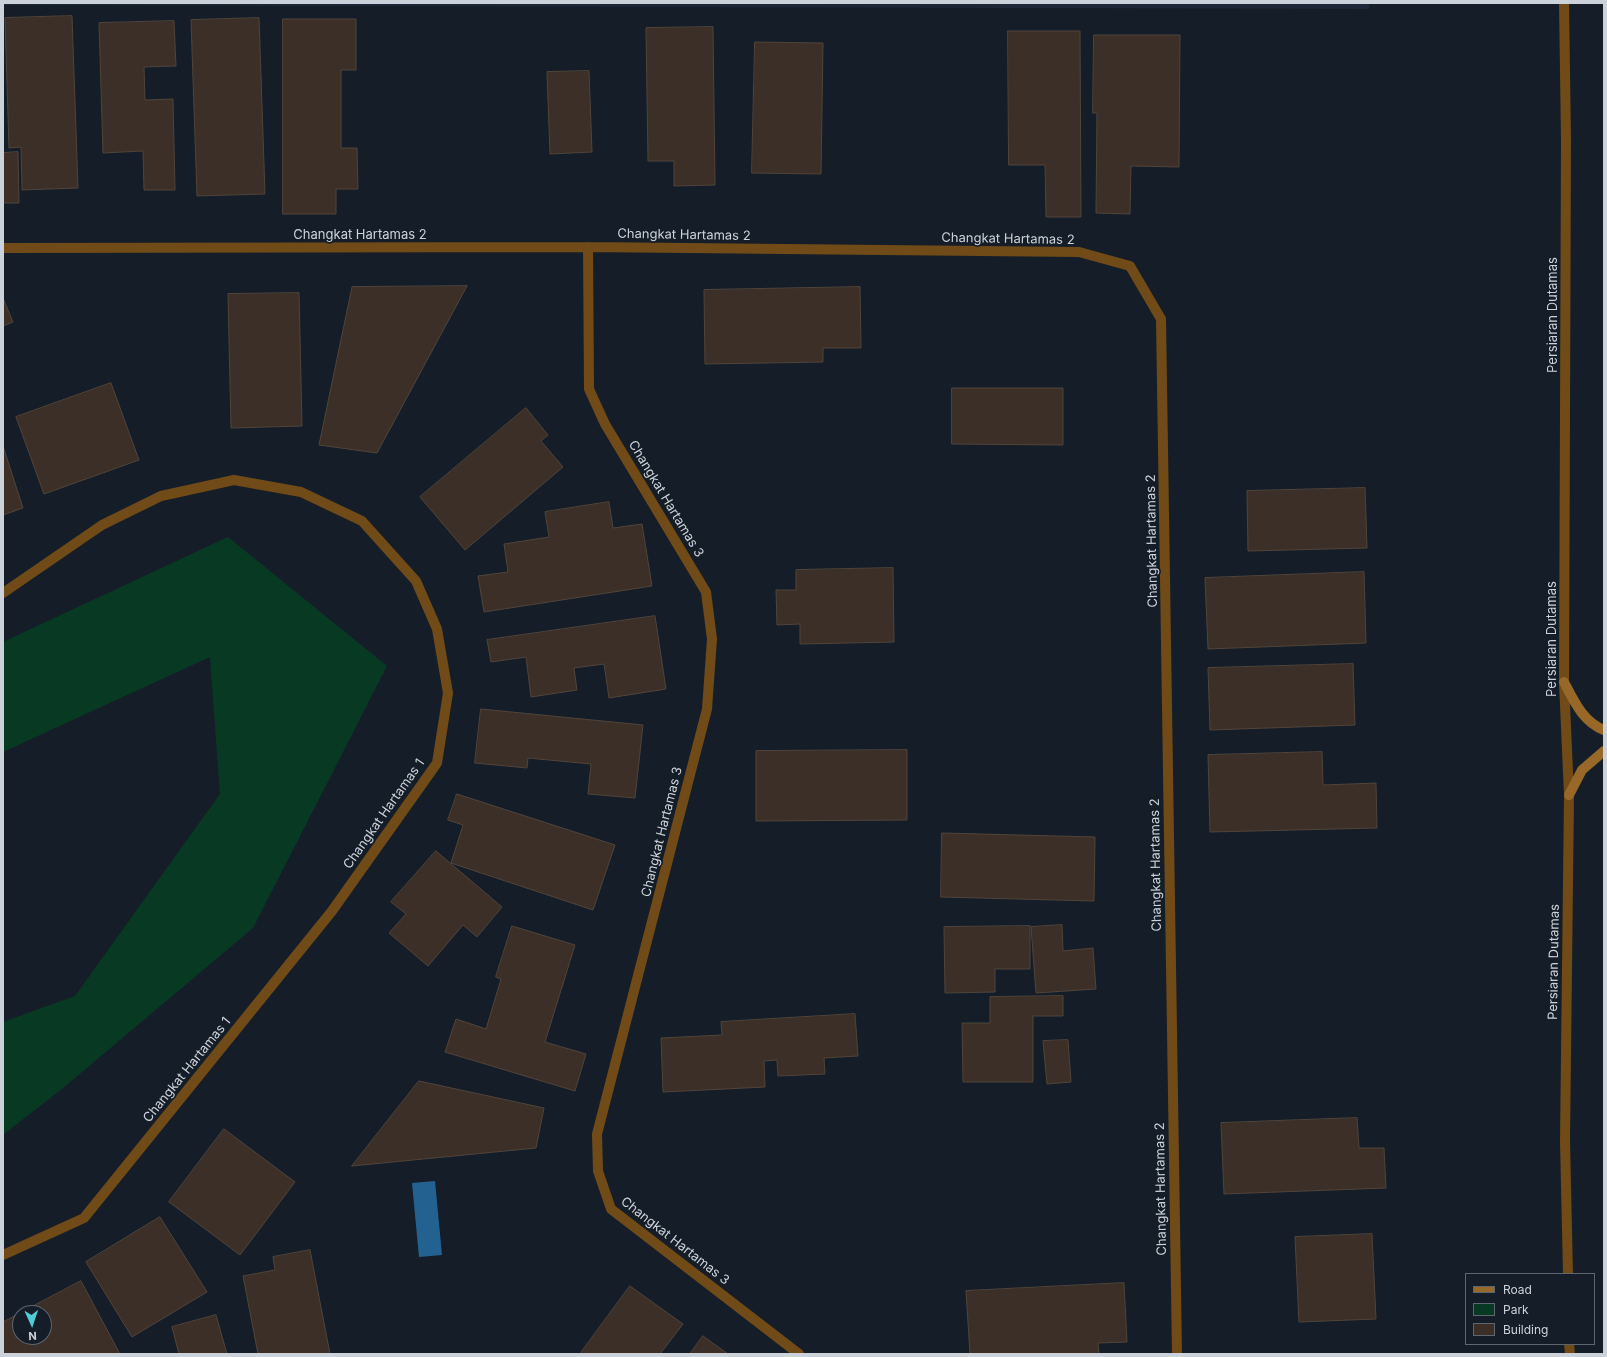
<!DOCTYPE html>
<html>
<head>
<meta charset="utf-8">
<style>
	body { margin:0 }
	#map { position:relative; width:1607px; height:1357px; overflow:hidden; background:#151e28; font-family:Inter,sans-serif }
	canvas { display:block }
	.frame { position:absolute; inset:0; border:4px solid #ccd2d9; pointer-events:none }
	.legend { position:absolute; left:1465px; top:1273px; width:130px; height:72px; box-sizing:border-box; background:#151e28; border:1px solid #5e666f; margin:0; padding:5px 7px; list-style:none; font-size:12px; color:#ccd2d9 }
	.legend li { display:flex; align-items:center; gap:8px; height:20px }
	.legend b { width:20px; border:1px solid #5e666f }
	.north { position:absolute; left:12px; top:1305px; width:40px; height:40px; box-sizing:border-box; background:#151e28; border:1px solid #5e666f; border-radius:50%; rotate:177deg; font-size:11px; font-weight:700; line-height:16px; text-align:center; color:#ccd2d9 }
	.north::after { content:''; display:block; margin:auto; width:14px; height:18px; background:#51ccd4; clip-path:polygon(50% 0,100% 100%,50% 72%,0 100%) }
</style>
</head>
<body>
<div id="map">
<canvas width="1607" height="1357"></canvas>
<div class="frame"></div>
<ul class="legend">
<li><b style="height:5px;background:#976828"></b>Road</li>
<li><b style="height:11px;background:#083a23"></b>Park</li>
<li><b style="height:11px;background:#3b2f27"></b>Building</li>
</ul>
<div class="north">N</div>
</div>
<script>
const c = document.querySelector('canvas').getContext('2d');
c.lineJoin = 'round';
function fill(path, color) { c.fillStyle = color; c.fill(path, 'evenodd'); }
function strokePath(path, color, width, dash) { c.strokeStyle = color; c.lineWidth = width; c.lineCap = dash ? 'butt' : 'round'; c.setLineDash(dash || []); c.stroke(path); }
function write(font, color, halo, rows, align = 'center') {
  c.font = font + ' Inter,sans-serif'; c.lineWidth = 3.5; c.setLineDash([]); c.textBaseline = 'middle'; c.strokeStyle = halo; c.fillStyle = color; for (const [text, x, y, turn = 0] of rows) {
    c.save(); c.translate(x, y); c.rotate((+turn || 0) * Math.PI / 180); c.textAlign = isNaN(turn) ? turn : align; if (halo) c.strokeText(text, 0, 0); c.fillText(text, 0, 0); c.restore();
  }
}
fill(new Path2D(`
	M3 3H1369V9L3 5Z`), '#1c2837');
fill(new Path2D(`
	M228 537 387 666 253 928 63 1088 3 1135V1022L75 996 220 794 210 657 3 752V642Z`), '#083a23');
fill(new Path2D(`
	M435 1181 442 1255 419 1257 412 1183Z`), '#236290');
const building = new Path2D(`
	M72 16 78 188 22 190 21 147 9 148 5 18Z
	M259 18 265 194 197 196 191 20Z
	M283 19H356V70H341V148H357L358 189H336V214H283Z
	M174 21 176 66 144 67 145 100 173 99 175 190H144L143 151 103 153 99 23Z
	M713 27 715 185 674 186V161H648L646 28Z
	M1008 31H1080L1081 217H1046L1045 165H1009Z
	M1094 35H1180L1179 167 1131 166 1130 214 1096 213 1097 113H1093Z
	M755 42 823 43 821 174 752 173Z
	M589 71 592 152 550 154 547 72Z
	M18 152 19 203H3V153Z
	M467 286 377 453 319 445 352 287Z
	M860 287 861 348H823V362L705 364 704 290Z
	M299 293 302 426 231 428 228 294Z
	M3 298 13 322 3 326Z
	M111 383 139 460 44 494 16 417Z
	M952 388H1063V445L952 444Z
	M526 408 548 435 541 441 563 467 465 550 420 497Z
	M3 446 23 508 3 515Z
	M1365 488 1367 548 1248 551 1247 491Z
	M609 502 613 528 642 524 652 586 484 612 478 576 508 572 504 544 549 537 545 512Z
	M893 568 894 642 800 644V624L777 625 776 590H796V570Z
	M1364 572 1366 643 1208 649 1205 578Z
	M655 616 666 689 609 698 604 664 574 668 577 690 531 697 526 657 491 662 487 640Z
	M1353 664 1355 725 1210 730 1208 668Z
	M481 709 643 725 635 798 588 794 591 764 528 758 527 768 475 763Z
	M907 750V820L756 821V751Z
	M1322 752 1323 785 1376 783 1377 828 1210 832 1208 755Z
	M457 794 615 845 593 910 451 863 463 825 448 820Z
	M942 833 1095 837 1094 901 941 897Z
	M436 851 502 907 477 937 463 925 428 966 389 933 406 914 391 902Z
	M1062 925 1063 951 1093 948 1096 989 1036 993 1031 927Z
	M512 926 575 945 545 1042 586 1054 575 1091 445 1052 456 1019 486 1029 501 979 496 977Z
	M1030 926V969H995V992L945 993 944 927Z
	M1063 996V1016H1033V1082H963L962 1023H990V997Z
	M855 1014 858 1056 824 1058 825 1074 778 1076 777 1060 764 1061 765 1087 663 1092 661 1038 722 1035 721 1022Z
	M1068 1040 1071 1082 1047 1084 1043 1041Z
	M419 1081 544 1108 536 1148 352 1166Z
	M1357 1118 1359 1148H1384L1386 1188 1224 1194 1221 1123Z
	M224 1129 295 1182 240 1255 169 1202Z
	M160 1217 207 1292 132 1337 86 1262Z
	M1372 1234 1376 1319 1299 1322 1295 1237Z
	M310 1250 330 1354H258L243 1276 275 1270 273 1257Z
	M81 1281 120 1354H3V1322L20 1313V1337H44V1313H20Z
	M1124 1283 1127 1342 1098 1343 1099 1354H970L966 1291Z
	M630 1286 683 1324 660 1354H580Z
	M216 1315 227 1354H179L172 1327Z
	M703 1336 728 1354H690Z`);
fill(building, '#3b2f27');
strokePath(building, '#51443b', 1);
strokePath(new Path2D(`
	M588 247 589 389 605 424 706 592 712 639 707 709 597 1134 598 1171 611 1209 799 1354
	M3 248 588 247 1079 252 1130 266 1161 319 1177 1354
	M3 593 102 525 161 496 234 480 301 492 362 521 416 581 437 629 448 693 437 763 332 911 84 1218 3 1255`), '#704b18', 10);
strokePath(new Path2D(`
	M1564 3 1566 140 1564 682 1569 795 1565 1141 1568 1274
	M1569 1344 1570 1354`), '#704b18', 10);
strokePath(new Path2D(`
	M1564 682C1574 701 1583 722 1604 730
	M1569 795 1582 770 1604 751`), '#976828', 10);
write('13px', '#ccd2d9', '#151e28', [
	["Changkat Hartamas 2",360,235],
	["Changkat Hartamas 2",684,235,1],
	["Changkat Hartamas 2",1008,239,1],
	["Persiaran Dutamas",1553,315,-90],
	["Changkat Hartamas 3",666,499,59],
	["Changkat Hartamas 2",1152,541,-91],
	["Persiaran Dutamas",1552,639,-90],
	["Changkat Hartamas 1",384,814,-55],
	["Changkat Hartamas 3",662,832,-76],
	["Changkat Hartamas 2",1156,865,-91],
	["Persiaran Dutamas",1554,962,-89],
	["Changkat Hartamas 1",187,1070,-51],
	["Changkat Hartamas 2",1161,1189,-91],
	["Changkat Hartamas 3",675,1241,38]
]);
</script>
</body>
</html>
